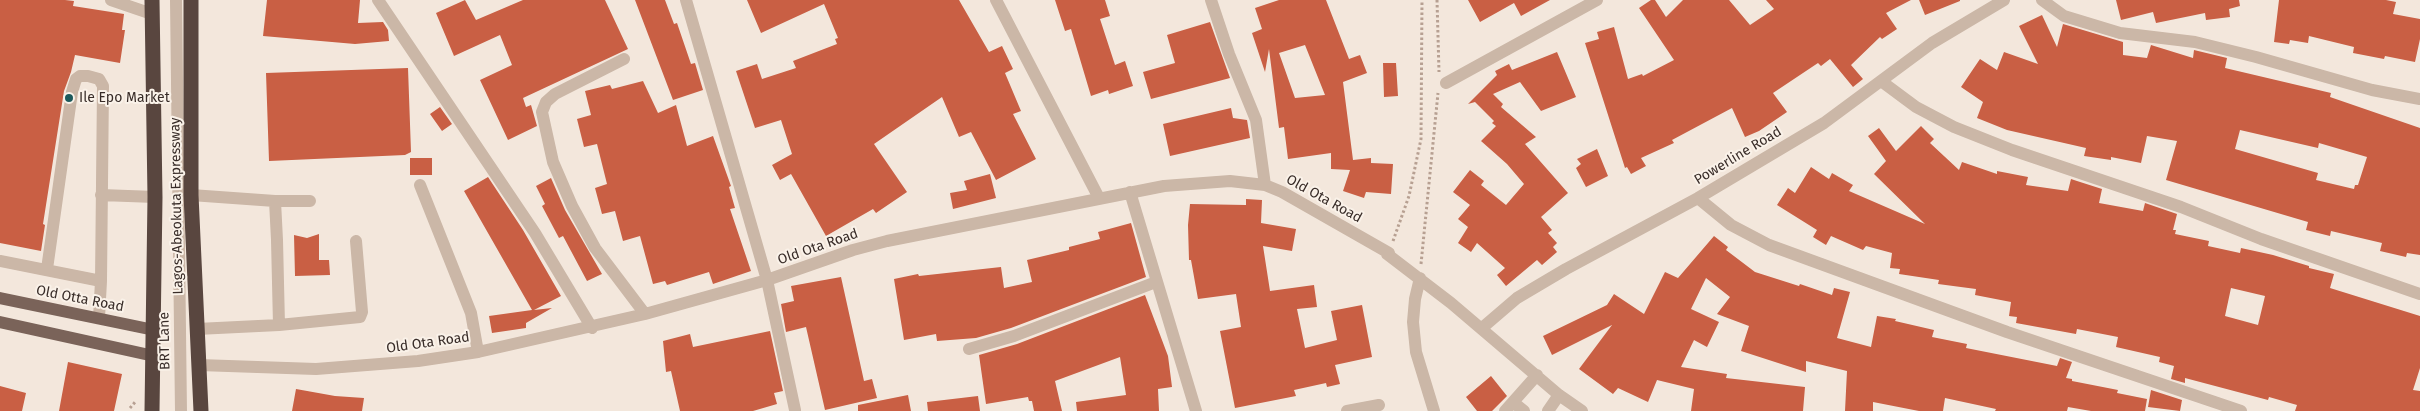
<!DOCTYPE html>
<style>
body{margin:0}
canvas{display:block;background:#f3e7dc}
</style>
<canvas width="2420" height="411"></canvas>
<script>
const g = document.querySelector('canvas').getContext('2d');
g.lineJoin = 'round';
function paint(path, color) {
  g.fillStyle = color;
  g.fill(path, 'evenodd');
}
function toPath(rows) {
  const path = new Path2D();
  for (const r of rows) {
    path.moveTo(r[0], r[1]);
    for (let i = 2; i < r.length; i += 2) path.lineTo(r[i], r[i + 1]);
  }
  return path;
}
function trace(path, color, width, dash) {
  g.strokeStyle = color;
  g.lineWidth = width;
  g.lineCap = dash ? 'butt' : 'round';
  g.setLineDash(dash || []);
  g.stroke(path);
}
function label(font, color, halo, rows, align = 'center') {
  g.font = font + ' "Fira Sans",sans-serif';
  g.lineWidth = 4;
  g.setLineDash([]);
  g.textBaseline = 'middle';
  g.strokeStyle = halo;
  g.fillStyle = color;
  for (const [text, x, y, turn = 0] of rows) {
    g.save();
    g.translate(x, y);
    g.rotate((+turn || 0) * Math.PI / 180);
    g.textAlign = isNaN(turn) ? turn : align;
    if (halo) g.strokeText(text, 0, 0);
    g.fillText(text, 0, 0);
    g.restore();
  }
}
const building = toPath([
 [0,0,65,0,74,1,73,6,124,14,122,30,125,30,120,63,75,55,71,72,64,91,43,224,45,225,41,251,0,243],
 [267,0,360,0,358,23,383,22,388,30,389,41,355,44,263,36],
 [465,0,476,20,523,0,605,0,628,49,523,98,526,107,531,105,537,126,508,140,480,80,512,65,500,35,454,56,436,13],
 [635,0,665,0,674,24,677,23,691,64,695,63,703,90,673,100],
 [747,0,959,0,989,52,1002,46,1013,69,1005,73,1021,111,1013,114,1036,159,996,180,971,132,959,137,942,97,874,144,907,192,876,213,873,209,826,236,791,174,780,180,772,165,792,154,781,120,755,128,736,71,757,64,762,79,796,68,793,61,837,44,835,39,838,38,824,4,761,33],
 [1055,0,1105,0,1110,16,1100,19,1115,65,1125,61,1133,86,1109,94,1108,90,1091,96,1071,29,1065,31],
 [1279,0,1326,0,1349,59,1360,55,1367,73,1343,82,1353,160,1371,158,1371,163,1393,164,1391,194,1366,192,1364,198,1343,191,1350,170,1331,169,1331,153,1288,159,1284,127,1279,128,1269,49,1265,72,1252,33,1262,29,1255,8],
 [1305,45,1325,95,1295,98,1279,53],
 [1468,0,1550,0,1521,16,1514,3,1480,22],
 [1651,0,1655,0,1666,17,1683,0,1729,0,1750,25,1774,9,1766,0,1911,0,1886,13,1897,29,1882,39,1880,37,1851,65,1863,79,1853,87,1830,59,1821,66,1818,63,1773,93,1787,112,1759,131,1745,137,1732,108,1672,140,1674,143,1641,158,1646,166,1631,174,1627,167,1625,168,1585,43,1599,39,1597,32,1614,27,1628,79,1642,74,1643,76,1674,60,1639,8],
 [1919,0,1960,0,1960,1,1925,15],
 [2116,0,2239,0,2240,6,2229,9,2230,17,2206,20,2205,13,2156,23,2153,12,2121,20],
 [2279,0,2386,0,2396,2,2393,14,2420,19,2420,39,2415,62,2385,56,2384,59,2353,53,2354,47,2309,36,2308,43,2290,40,2289,44,2274,42],
 [2042,15,2057,47,2063,24,2123,42,2123,55,2147,58,2151,45,2193,58,2194,50,2227,58,2225,68,2331,93,2330,97,2420,128,2420,255,2407,253,2406,257,2380,251,2382,243,2331,231,2330,236,2306,230,2308,222,2166,180,2177,141,2147,136,2141,163,2111,157,2111,160,2084,156,2086,148,2007,130,1977,118,1983,102,1961,87,1980,59,1997,70,2004,52,2038,64,2019,26],
 [2240,130,2318,148,2319,143,2367,157,2358,185,2355,185,2354,189,2316,180,2318,173,2235,149],
 [1210,22,1230,78,1151,99,1143,72,1175,63,1167,35],
 [1557,52,1576,97,1541,111,1520,82,1493,94,1503,104,1501,107,1536,137,1525,144,1568,193,1541,217,1552,230,1548,233,1557,243,1553,247,1557,252,1542,265,1537,260,1506,286,1497,275,1505,268,1477,243,1471,252,1458,243,1468,227,1458,219,1470,205,1453,192,1470,170,1484,181,1481,185,1506,205,1524,184,1507,164,1481,141,1496,126,1492,123,1494,121,1475,102,1468,104,1497,75,1495,71,1509,64,1512,70],
 [1383,63,1396,63,1398,96,1384,97],
 [408,68,411,152,405,155,269,161,266,73],
 [643,81,658,113,676,105,687,146,713,136,731,186,729,187,735,208,730,209,751,271,713,284,709,272,667,285,665,281,653,284,640,236,623,241,615,211,602,214,595,188,607,184,597,144,584,147,577,119,591,115,585,91,610,85,612,89],
 [440,107,452,124,442,131,430,114],
 [1231,108,1233,118,1247,120,1250,138,1170,156,1163,124],
 [1921,126,1934,139,1930,143,1959,170,1962,162,1997,174,1997,171,2028,177,2026,185,2068,191,2071,179,2077,181,2102,189,2099,203,2143,211,2145,203,2177,214,2173,230,2176,230,2175,234,2209,241,2208,246,2240,253,2241,248,2273,255,2309,266,2309,268,2334,274,2330,288,2420,316,2420,368,2413,390,2420,391,2420,411,2295,411,2297,405,2269,397,2268,400,2185,378,2185,383,2171,379,2174,366,2159,362,2160,357,2116,347,2118,337,2077,329,2076,334,2016,323,2017,317,2009,316,2011,302,1975,295,1976,289,1938,284,1939,280,1899,274,1900,269,1890,268,1892,253,1866,246,1863,250,1831,236,1826,245,1813,237,1817,230,1777,205,1788,188,1795,193,1811,167,1829,179,1832,173,1853,185,1849,191,1925,224,1874,174,1886,161,1868,136,1879,128,1896,151],
 [2231,288,2265,296,2258,325,2225,316],
 [1597,149,1608,176,1586,187,1576,168,1581,164,1577,159],
 [410,158,432,158,432,175,410,175],
 [990,174,996,198,953,209,950,193,967,190,964,181],
 [488,177,523,230,561,296,534,310,552,308,526,323,526,328,492,333,489,316,532,310,464,191],
 [551,178,565,210,602,274,587,281,563,236,559,238,542,206,545,204,536,186],
 [1246,199,1262,200,1261,223,1296,229,1292,251,1263,246,1270,291,1314,285,1317,307,1297,309,1305,348,1337,340,1331,311,1362,305,1372,357,1335,365,1340,384,1327,387,1326,383,1294,390,1296,396,1235,408,1220,331,1241,327,1236,294,1198,299,1191,260,1189,260,1188,225,1190,204,1246,205],
 [1131,223,1146,277,1011,328,976,338,937,341,936,334,904,340,894,279,918,274,919,276,1001,267,1004,288,1032,282,1027,260,1069,250,1069,247,1100,239,1098,232],
 [319,234,319,260,329,260,330,275,295,276,294,235,307,238],
 [1714,236,1728,247,1726,250,1755,272,1799,286,1800,284,1832,295,1834,288,1850,292,1837,338,1871,347,1877,316,1896,319,1895,321,1934,330,1932,337,1967,344,1966,348,2057,366,2060,358,2072,362,2066,378,2072,379,2072,381,2118,390,2117,393,2147,399,2145,411,2091,411,2068,407,2067,411,1995,411,1996,409,1945,398,1943,411,1919,411,1873,402,1873,411,1845,411,1847,371,1806,361,1806,372,1741,351,1749,326,1717,314,1730,297,1706,278,1691,309,1719,322,1707,347,1694,340,1681,367,1727,374,1726,378,1805,387,1803,411,1691,411,1694,389,1657,380,1648,402,1618,388,1613,394,1579,369,1612,325,1552,355,1543,336,1607,305,1614,294,1644,314,1665,272,1678,278],
 [841,277,864,381,872,379,877,398,825,410,806,327,786,332,781,304,794,301,791,286],
 [1145,295,1168,356,1172,387,1158,389,1159,411,1077,411,1076,402,1126,395,1120,357,1055,381,1062,411,1034,411,1032,401,1029,401,1028,397,986,404,979,355,1017,344],
 [770,331,783,391,774,393,777,404,753,411,680,411,671,371,666,372,663,341,690,334,693,347],
 [68,362,122,374,114,411,59,411],
 [1491,376,1507,396,1492,411,1477,411,1466,397],
 [0,386,26,393,22,411,0,411],
 [296,389,335,396,364,398,362,411,292,411],
 [2151,390,2182,400,2180,411,2148,407],
 [908,395,911,411,858,411,858,405],
 [978,396,980,411,928,411,927,402]
]);
const path = toPath([
 [1437,0,1439,72],
 [1393,241,1409,196,1421,139,1422,0],
 [1421,264,1438,93],
 [130,408,136,401]
]);
const minor = toPath([
 [111,0,152,14],
 [176,0,181,411],
 [378,0,535,233,592,328],
 [686,0,767,280,795,410],
 [996,0,1099,198],
 [1211,0,1229,54,1256,120,1265,185],
 [2042,0,2064,16,2120,33,2195,42,2256,57,2372,90,2420,99],
 [624,59,555,94,546,102,542,112,553,162,572,206,595,248,645,314],
 [1881,81,1916,107,1954,127,2012,150,2181,207,2261,239,2420,294],
 [1446,83,1597,0],
 [420,185,471,313,478,352],
 [1130,192,1196,411],
 [101,195,155,197],
 [191,195,275,201,277,240,279,325,197,329],
 [1698,198,1731,225,1769,245,2007,332,2241,411],
 [275,201,310,201],
 [0,261,101,281,99,318],
 [47,269,72,92,76,79,80,76,88,76,99,79,103,86,101,281],
 [1420,278,1415,299,1413,322,1416,352,1434,411],
 [279,325,360,317,362,312,356,241],
 [1482,328,1517,298,1566,269,1698,198,1824,123,1932,43,2004,0],
 [969,349,1014,336,1156,282],
 [199,365,316,369,418,361,478,352,645,314,767,280,853,250,887,241,1164,186,1230,181,1265,185,1282,192,1389,253,1387,254,1451,303,1559,395,1582,411],
 [1514,403,1524,411],
 [1347,411,1379,405],
 [1505,411,1537,375],
 [1548,411,1559,395]
]);
const major = toPath([
 [0,298,154,330],
 [0,322,154,356]
]);
const highway = toPath([
 [152,0,155,197,152,411],
 [191,0,191,195,201,411]
]);
const markers = [
 [69,98,5,"#1c595b"]
];
const poiNames = [
 ["Ile Epo Market",79,98]
];
const streetNames = [
 ["Powerline Road",1738,156,-31],
 ["Old Ota Road",1324,199,29],
 ["Lagos-Abeokuta Expressway",177,206,-91],
 ["Old Ota Road",818,247,-19],
 ["Old Otta Road",80,299,11],
 ["BRT Lane",165,341,-91],
 ["Old Ota Road",428,343,-8]
];
paint(building, '#c95f44');
trace(path, '#b7a092', 3, [2.5, 2.5]);
trace(minor, '#cbb7a7', 12);
trace(major, '#7a6359', 12);
trace(highway, '#59463f', 15);
for (const [x, y, r, color] of markers) {
  const dot = new Path2D();
  dot.arc(x, y, r, 0, 2 * Math.PI);
  g.fillStyle = color;
  g.fill(dot);
  trace(dot, '#faf2e9', 2);
}
label('14px', '#382c28', '#faf2e9', poiNames, 'left');
label('14px', '#382c28', '#faf2e9', streetNames);
</script>
